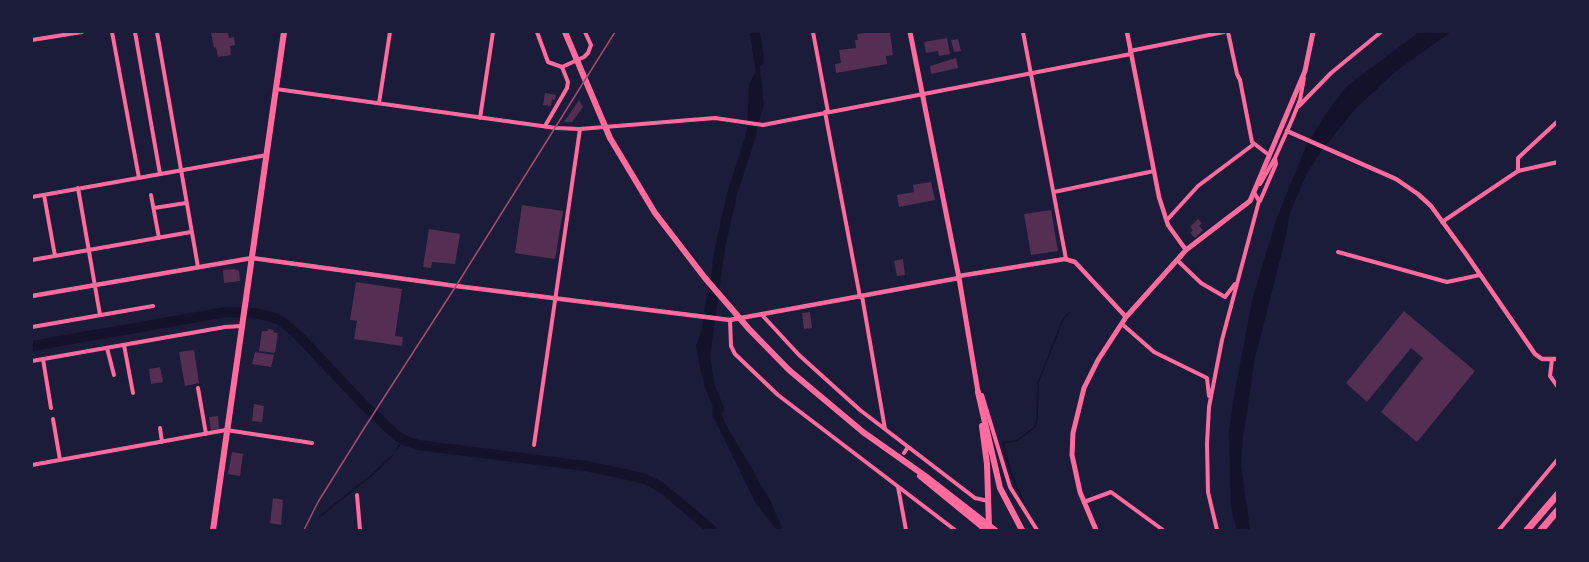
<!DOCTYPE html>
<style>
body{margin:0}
#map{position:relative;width:1589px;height:562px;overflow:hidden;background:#1b1b3a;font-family:"Open Sans",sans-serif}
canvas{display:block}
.frame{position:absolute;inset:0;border:33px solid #1b1b3a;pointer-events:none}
</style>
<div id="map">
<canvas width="1589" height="562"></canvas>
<div class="frame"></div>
</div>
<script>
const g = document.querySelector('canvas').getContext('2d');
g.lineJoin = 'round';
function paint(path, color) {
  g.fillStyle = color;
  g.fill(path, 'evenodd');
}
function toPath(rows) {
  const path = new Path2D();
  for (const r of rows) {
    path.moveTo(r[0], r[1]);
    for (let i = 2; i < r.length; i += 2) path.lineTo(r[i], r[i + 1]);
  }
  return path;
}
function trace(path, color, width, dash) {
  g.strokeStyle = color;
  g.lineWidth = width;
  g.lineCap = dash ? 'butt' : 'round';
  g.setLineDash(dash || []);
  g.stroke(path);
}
const water = toPath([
 [750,32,755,32,758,48,764,105,755,134,746,150,749,85,756,71],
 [1419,32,1451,32,1396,71,1355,109,1322,150,1306,175,1290,213,1286,236,1255,358,1243,437,1241,466,1250,530,1237,530,1231,508,1229,432,1235,391,1253,297,1276,220,1307,144,1327,112,1347,86],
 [714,275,704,352,702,379,696,346,702,329,707,293],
 [714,396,725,423,771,502,783,530,777,530,755,502,712,414]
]);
const stream = toPath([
 [396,450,403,440],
 [1023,501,1011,473,1003,443,1018,440,1035,427,1037,421,1038,383,1063,319,1070,312],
 [319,517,373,474,393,455]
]);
const river = toPath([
 [755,32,759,61],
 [32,346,226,312,254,313,268,316,280,320,298,335,365,406,397,436,406,441,418,445,586,466,629,475,645,479,661,487,712,530],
 [719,409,709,384,705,355,720,248,732,194,752,132]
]);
const building = toPath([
 [217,32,228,32,229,38,234,37,235,45,230,46,231,55,218,57,216,47,214,48,211,33],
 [874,32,890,32,893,55,886,56,887,64,836,73,835,64,841,63,839,50,856,48,855,40,858,40,857,34],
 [947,38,950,54,939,56,938,51,926,53,924,42],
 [958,39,961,51,954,52,951,40],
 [956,58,958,68,931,74,930,66],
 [545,93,556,95,555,100,552,99,551,106,543,105],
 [579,100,583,107,572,122,564,122],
 [931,182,935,200,899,207,897,195,914,192,913,185],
 [522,205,563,211,555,259,515,253],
 [1051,210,1058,251,1031,255,1024,214],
 [1198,219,1202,223,1199,226,1203,230,1195,238,1190,233,1193,230,1190,227],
 [429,229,460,234,455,264,432,262,431,268,423,267],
 [903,259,905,275,897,276,894,261],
 [235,269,239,271,240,281,224,283,223,270],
 [356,282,402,289,395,336,403,337,402,346,354,339,357,321,350,320],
 [1404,311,1475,371,1417,442,1381,412,1423,358,1411,348,1367,402,1346,383],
 [810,312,812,328,804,329,802,313],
 [268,329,274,330,273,332,278,333,275,353,259,351,262,331,268,331],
 [194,350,199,383,185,386,179,352],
 [255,352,274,355,271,367,252,364],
 [160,367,163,382,151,384,149,369],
 [254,404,264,406,262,422,252,421],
 [218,416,219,429,211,430,209,417],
 [232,452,243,454,240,476,228,474],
 [273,498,283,500,281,525,270,523]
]);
const minor = toPath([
 [112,32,139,178],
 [135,32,160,174],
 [157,32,198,267],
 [537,32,548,62,562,67,584,57,588,53,591,45,585,32],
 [813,32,828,112],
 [1023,32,1066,259],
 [1228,32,1237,74,1240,80,1252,142,1269,155],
 [32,40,82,32],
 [1130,51,1224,32],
 [276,89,556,128,580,129,715,118,763,125,1131,54],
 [379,103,390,32],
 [1299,106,1331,73,1381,32],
 [825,112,860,297],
 [480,118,493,32],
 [545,126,567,88,568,82,562,67],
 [1518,171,1518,158,1558,121],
 [1260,184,1275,158,1292,120,1300,100,1304,78],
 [78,188,100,315],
 [1054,192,1154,171],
 [44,195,55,256],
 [151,195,159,238],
 [32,197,267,155],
 [1260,201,1276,164,1275,158],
 [154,208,186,203],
 [1167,220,1198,186,1254,144],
 [1442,222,1518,171,1558,162],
 [1338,252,1447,282,1480,275],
 [32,260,191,232],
 [1177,260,1201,283,1225,297,1235,284],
 [862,296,885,429],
 [762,315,799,355,860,410,975,498,988,501],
 [730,320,731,346,735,354,778,395,955,530],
 [1122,324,1154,352,1207,378,1209,396],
 [32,327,153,306],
 [124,345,133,393],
 [107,348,114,375],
 [43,359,51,408],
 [1552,359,1550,376,1558,387],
 [32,361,225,327,242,326],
 [198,388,206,434],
 [982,395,1010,487,1037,530],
 [53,419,60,460],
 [160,428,162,442],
 [534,445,580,129],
 [904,453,908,447],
 [32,465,226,430,312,443],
 [898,487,906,530],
 [357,495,360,530],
 [1084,502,1111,492,1163,530],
 [1217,530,1208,492,1207,444,1209,407,1222,340,1259,201,1255,194],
 [1499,530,1558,459]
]);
const tertiary = toPath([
 [1127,32,1159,197,1168,225,1186,250],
 [1287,131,1396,179,1418,194,1431,206,1466,254,1535,354,1542,359,1558,359],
 [959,276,1065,259,1075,262,1126,317],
 [32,296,252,258,456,286,730,320,959,278]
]);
const secondary = toPath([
 [910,32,959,278,978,392],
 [1096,530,1080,492,1072,455,1073,433,1084,388,1098,360,1126,317,1186,250,1250,201,1305,71,1313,32]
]);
const primary = toPath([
 [213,530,284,32]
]);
const trunk = toPath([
 [565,32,610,138,655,213,705,278,749,329,789,370,863,432,928,478,995,530],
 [978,392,1000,488,1022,530],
 [982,426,987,464,989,527],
 [920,476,986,530]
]);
const motorway = toPath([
 [1527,530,1558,494],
 [1541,530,1558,510]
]);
const rail = toPath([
 [304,530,318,502,363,430,456,286,615,32]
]);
paint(water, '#12122b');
trace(stream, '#12122b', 1.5);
trace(river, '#12122b', 10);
paint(building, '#542f53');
trace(minor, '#ff6b9d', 4);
trace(tertiary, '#ff6b9d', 4.5);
trace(secondary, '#ff6b9d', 5);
trace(primary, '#ff6b9d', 6);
trace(trunk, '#ff6b9d', 6);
trace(motorway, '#ff6b9d', 7);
trace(rail, '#a44b75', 1.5);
</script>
